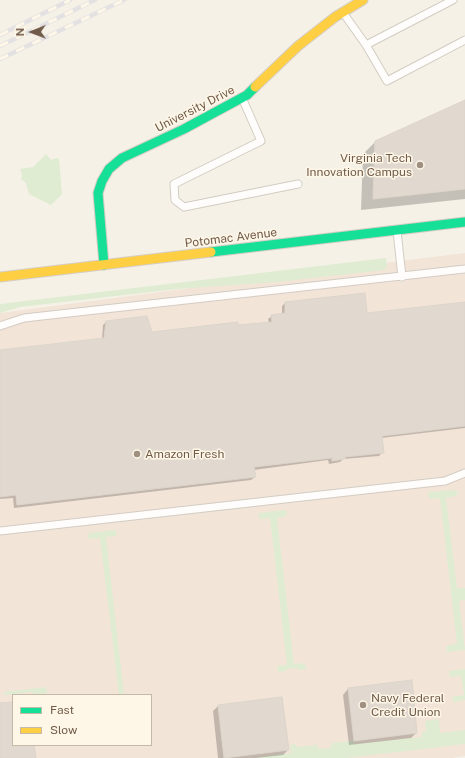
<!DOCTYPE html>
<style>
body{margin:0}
#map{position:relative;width:465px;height:758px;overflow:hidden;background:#f5f1e7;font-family:"Public Sans",sans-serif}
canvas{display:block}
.legend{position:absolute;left:12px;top:694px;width:140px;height:52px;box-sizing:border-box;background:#fef7e7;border:1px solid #c6b9a8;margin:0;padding:5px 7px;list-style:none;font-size:12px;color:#715b4a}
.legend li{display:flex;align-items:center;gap:8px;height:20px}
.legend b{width:20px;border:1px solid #c6b9a8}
.north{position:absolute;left:12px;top:12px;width:40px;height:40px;-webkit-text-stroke:3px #fef7e7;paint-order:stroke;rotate:269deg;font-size:11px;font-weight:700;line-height:16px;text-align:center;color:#715b4a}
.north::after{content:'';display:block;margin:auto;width:14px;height:18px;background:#715b4a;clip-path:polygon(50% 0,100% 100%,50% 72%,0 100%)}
</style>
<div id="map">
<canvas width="465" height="758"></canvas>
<ul class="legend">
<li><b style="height:5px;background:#16e098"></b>Fast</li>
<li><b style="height:5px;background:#ffcf43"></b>Slow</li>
</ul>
<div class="north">N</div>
</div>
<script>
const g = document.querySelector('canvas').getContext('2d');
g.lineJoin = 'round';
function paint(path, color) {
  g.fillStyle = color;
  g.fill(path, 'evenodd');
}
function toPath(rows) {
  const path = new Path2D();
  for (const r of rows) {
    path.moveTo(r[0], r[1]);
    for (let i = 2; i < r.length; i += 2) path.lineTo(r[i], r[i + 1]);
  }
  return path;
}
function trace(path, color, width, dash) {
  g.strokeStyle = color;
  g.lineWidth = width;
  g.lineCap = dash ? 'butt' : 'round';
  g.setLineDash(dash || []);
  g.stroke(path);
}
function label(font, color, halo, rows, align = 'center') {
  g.font = font + ' "Public Sans",sans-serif';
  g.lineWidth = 3;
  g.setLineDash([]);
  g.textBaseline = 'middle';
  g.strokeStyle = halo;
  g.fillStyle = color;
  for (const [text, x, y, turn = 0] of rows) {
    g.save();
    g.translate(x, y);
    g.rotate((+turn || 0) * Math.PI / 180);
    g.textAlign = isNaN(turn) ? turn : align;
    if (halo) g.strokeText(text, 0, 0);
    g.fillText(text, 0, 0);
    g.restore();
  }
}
const commercial = toPath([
 [465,253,465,756,452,758,0,758,0,313,160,292,285,275],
 [13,695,151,695,151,745,13,745]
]);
const green = toPath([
 [46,154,51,160,57,158,59,159,62,194,51,205,29,194,26,183,21,179,22,175,20,169,33,167],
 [386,258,387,267,384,270,277,282,177,289,20,307,0,313,0,304],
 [455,490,458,492,456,496,446,498,457,588,465,588,465,600,459,601,465,650,447,652,446,646,457,644,440,498,430,499,428,496,429,492],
 [285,510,287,513,286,516,277,518,294,664,305,663,306,669,298,670,298,668,287,669,286,671,278,672,277,666,287,665,270,518,260,519,258,516,259,513],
 [115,530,117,533,116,536,106,537,124,695,119,695,100,538,90,539,88,537,89,533],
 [465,669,465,700,453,702,452,697,464,695,461,676,450,677,449,671],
 [46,687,47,693,36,695,33,695,32,692,5,695,4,692],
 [439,719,440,733,465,730,465,744,347,758,253,758,291,753,290,745,296,744,297,747,318,745,318,749,331,748,331,743,353,741,354,744,422,737,422,732,426,731,425,721]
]);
const shadow = toPath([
 [465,101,465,199,361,210,363,154,376,141],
 [285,303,366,314,465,303,465,428,381,438,383,452,379,456,343,459,340,462,329,464,328,460,254,470,255,477,251,480,14,508,13,498,0,499,0,351,102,339,103,325,106,322,152,334,269,323,268,319,272,316,282,314,282,306],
 [411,681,416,733,411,738,349,745,343,695,348,689],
 [281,698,288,750,283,755,256,758,218,758,213,711,218,706]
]);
const building = toPath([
 [465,100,465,189,373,199,375,141,465,100],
 [365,293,367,313,465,302,465,426,382,436,384,453,345,457,345,459,332,461,332,458,254,467,256,477,17,505,16,495,0,497,0,350,104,338,106,321,147,316,152,332,238,322,238,325,272,322,271,315,285,313,285,302,365,293],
 [412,680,417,733,354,741,348,688,412,680],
 [282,697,289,750,224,758,218,705,282,697],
 [13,702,13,745,34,745,36,758,0,758,0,703,13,702]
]);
const lane = toPath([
 [344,14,366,45,387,81,465,40],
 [366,45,453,0],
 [243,100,261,141,174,184,175,200,184,207,298,184],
 [397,231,402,277],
 [0,326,24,318,465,269],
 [0,531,445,481,465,473]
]);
const fast = toPath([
 [211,252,465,222],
 [104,265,98,193,102,181,109,169,122,158,184,129,247,95,255,87]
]);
const slow = toPath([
 [255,87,298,46,335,17,363,0],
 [0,277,211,252]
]);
const rail = toPath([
 [0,35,70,0],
 [0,46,95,0],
 [0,59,124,0]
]);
const markers = [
 [420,165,4,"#9f9081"],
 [137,454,4,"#9f9081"],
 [363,705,4,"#9f9081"]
];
const streetNames = [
 ["University Drive",195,109,-27],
 ["Potomac Avenue",231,238,-7]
];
const poiNames = [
 ["Virginia Tech",412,158,"right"],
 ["Innovation Campus",412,172,"right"],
 ["Amazon Fresh",145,454],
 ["Navy Federal",371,698],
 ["Credit Union",371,712]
];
paint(commercial, '#f3e4d8');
paint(green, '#dfecd2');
paint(shadow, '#0003');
paint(building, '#e1d9cf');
trace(building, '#ddd5ca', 1);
trace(lane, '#d3ccc3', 9);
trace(fast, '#d5cdc4', 11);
trace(slow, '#d5cdc4', 11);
trace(lane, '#fefdfb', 7);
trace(fast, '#16e098', 9);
trace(slow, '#ffcf43', 9);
trace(rail, '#e4e1e3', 4.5);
trace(rail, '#fef7e7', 3, [9]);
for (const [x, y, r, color] of markers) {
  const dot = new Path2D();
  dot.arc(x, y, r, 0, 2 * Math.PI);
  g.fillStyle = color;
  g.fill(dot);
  trace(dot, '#fef7e7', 1.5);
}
label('12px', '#715b4a', '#fef7e7', streetNames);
label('12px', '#715b4a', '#fef7e7', poiNames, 'left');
</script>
